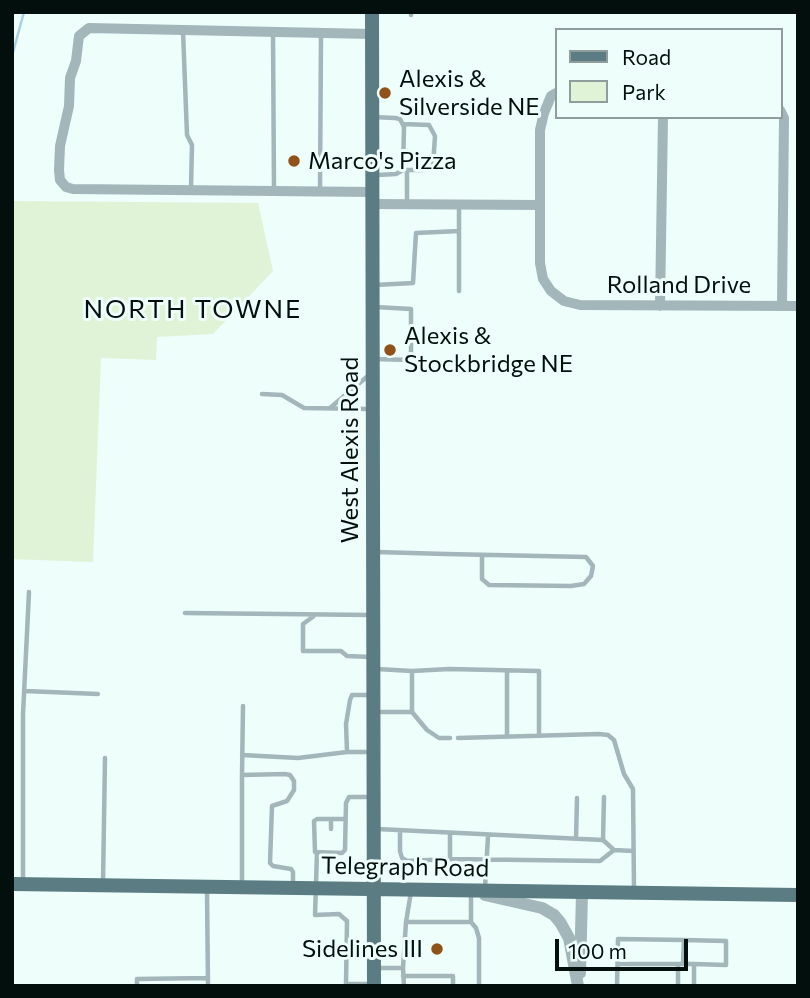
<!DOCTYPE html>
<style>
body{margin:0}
#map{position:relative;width:810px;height:998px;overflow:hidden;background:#edfefb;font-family:Commissioner,sans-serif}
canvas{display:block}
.frame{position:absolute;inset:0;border:14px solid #020f0d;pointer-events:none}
.legend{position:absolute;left:555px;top:28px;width:228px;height:91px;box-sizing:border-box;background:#edfefb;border:2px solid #8f9e9c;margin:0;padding:9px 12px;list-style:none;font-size:21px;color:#020f0d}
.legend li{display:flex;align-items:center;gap:14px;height:35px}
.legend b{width:35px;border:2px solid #8f9e9c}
.scale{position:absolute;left:555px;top:939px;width:133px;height:32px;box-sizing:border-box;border:4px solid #020f0d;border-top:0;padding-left:9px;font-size:21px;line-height:24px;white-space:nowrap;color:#020f0d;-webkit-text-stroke:5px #edfefb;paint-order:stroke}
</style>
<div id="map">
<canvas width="810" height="998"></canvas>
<div class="frame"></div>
<ul class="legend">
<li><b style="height:9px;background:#5a7c82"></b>Road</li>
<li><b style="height:19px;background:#e1f3d6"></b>Park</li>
</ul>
<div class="scale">100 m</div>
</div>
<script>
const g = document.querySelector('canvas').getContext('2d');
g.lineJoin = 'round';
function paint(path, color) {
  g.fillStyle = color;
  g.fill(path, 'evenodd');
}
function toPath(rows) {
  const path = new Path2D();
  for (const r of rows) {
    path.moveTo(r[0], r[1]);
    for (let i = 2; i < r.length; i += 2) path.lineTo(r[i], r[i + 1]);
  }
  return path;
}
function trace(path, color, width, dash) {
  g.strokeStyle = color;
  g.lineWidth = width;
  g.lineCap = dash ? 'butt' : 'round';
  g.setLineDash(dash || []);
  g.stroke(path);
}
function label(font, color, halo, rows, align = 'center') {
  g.font = font + ' Commissioner,sans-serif';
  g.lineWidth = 6;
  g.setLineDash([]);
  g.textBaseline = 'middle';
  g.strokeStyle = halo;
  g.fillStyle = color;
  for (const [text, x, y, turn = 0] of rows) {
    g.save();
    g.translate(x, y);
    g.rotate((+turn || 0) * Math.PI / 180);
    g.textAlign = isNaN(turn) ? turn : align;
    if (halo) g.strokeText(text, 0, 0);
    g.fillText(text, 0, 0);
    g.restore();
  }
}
const green = toPath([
 [12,201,258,203,273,271,213,334,157,337,156,360,101,358,93,562,12,559]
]);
const stream = toPath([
 [12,56,24,12]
]);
const service = toPath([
 [411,15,411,12],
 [183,31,187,135,192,145,191,188],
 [273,33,274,190],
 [373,117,395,118,400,119,404,127,403,170,396,174,377,175],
 [403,170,423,170,433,166,435,136,429,125,403,124],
 [320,190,321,34],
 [407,203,407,170],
 [375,285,413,283,416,233,459,231],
 [459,291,459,206],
 [374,359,411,360,411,309,375,307],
 [262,394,282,395,304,408,368,409],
 [330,408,369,375],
 [377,552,446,554,586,557,593,566,591,576,584,584,571,586,489,585,482,579,482,555],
 [185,613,371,615],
 [314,616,303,624,303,651,341,651,347,656,371,657],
 [412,671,449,669,539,671,539,736],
 [25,691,98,694],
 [377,712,412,712,412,671,377,669],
 [412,712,427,730,439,738,450,738],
 [507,737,507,671],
 [458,738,599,734,608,735,614,740,624,774,633,789,634,889],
 [347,752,346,724,350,700,352,695,372,695],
 [242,755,298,758,347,752,370,752],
 [242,775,243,706],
 [345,819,317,819,314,821,315,852,342,853,345,850,346,803,349,797,372,797],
 [331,829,331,819],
 [377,829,603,840,614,850,600,861,450,859,450,834],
 [400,830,400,851,402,858,407,861,450,859],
 [576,839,577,798],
 [603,840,604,797],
 [614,850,633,851],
 [317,852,315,915,339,914,347,921,346,984,370,984],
 [23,882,23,714,29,592],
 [103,883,105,758],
 [242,886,242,775,285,774,290,775,294,781,294,790,287,801,272,806,270,863,273,866,291,869,293,872,293,887],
 [485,888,488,836],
 [207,891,208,986],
 [471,894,471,922,476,928,479,938,479,986],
 [406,922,411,892],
 [684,940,726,941,726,965,694,964,694,986],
 [618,964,694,964],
 [376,968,403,968,404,986],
 [403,968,406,922,471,922],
 [403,976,453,976,453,986],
 [137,986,137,979,208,978],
 [617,986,618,939,684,940,683,964],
 [678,986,678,965]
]);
const minor = toPath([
 [372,34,89,28,79,36,76,61,70,78,69,106,60,146,59,170,60,180,66,187,73,189,373,192],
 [556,93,551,96,544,113,540,130,540,263,543,279,551,291,564,301,580,305,798,306],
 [780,110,784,118,782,306],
 [373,204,540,205],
 [660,306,663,117]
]);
const tertiary = toPath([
 [485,895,542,908,554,915,560,922,569,938,578,986],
 [580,973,582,893]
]);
const primary = toPath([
 [372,12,374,986],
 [12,884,798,895]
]);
const markers = [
 [385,93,7,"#905218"],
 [294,161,7,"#905218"],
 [390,350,7,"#905218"],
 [437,949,7,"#905218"]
];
const poiNames = [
 ["Alexis &",399,79],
 ["Silverside NE",399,107],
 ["Marco's Pizza",308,161],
 ["Alexis &",404,336],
 ["Stockbridge NE",404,364],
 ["Sidelines III",423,949,"right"]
];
const streetNames = [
 ["Rolland Drive",679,285],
 ["West Alexis Road",350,450,-90],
 ["Telegraph Road",405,867,1]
];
const neighbourhoodNames = [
 ["NORTH TOWNE",193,309]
];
paint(green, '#e1f3d6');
trace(stream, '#a9cfe5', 2.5);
trace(service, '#a3b6b9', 4.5);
trace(minor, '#a3b6b9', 10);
trace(tertiary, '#a3b6b9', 12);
trace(primary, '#5a7c82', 14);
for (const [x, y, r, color] of markers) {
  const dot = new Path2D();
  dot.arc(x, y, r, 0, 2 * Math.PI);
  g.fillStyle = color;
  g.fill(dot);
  trace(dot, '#edfefb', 2.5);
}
label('24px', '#020f0d', '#edfefb', poiNames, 'left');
label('24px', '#020f0d', '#edfefb', streetNames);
g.letterSpacing = '2px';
label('26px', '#020f0d', '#edfefb', neighbourhoodNames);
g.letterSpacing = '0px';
</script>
